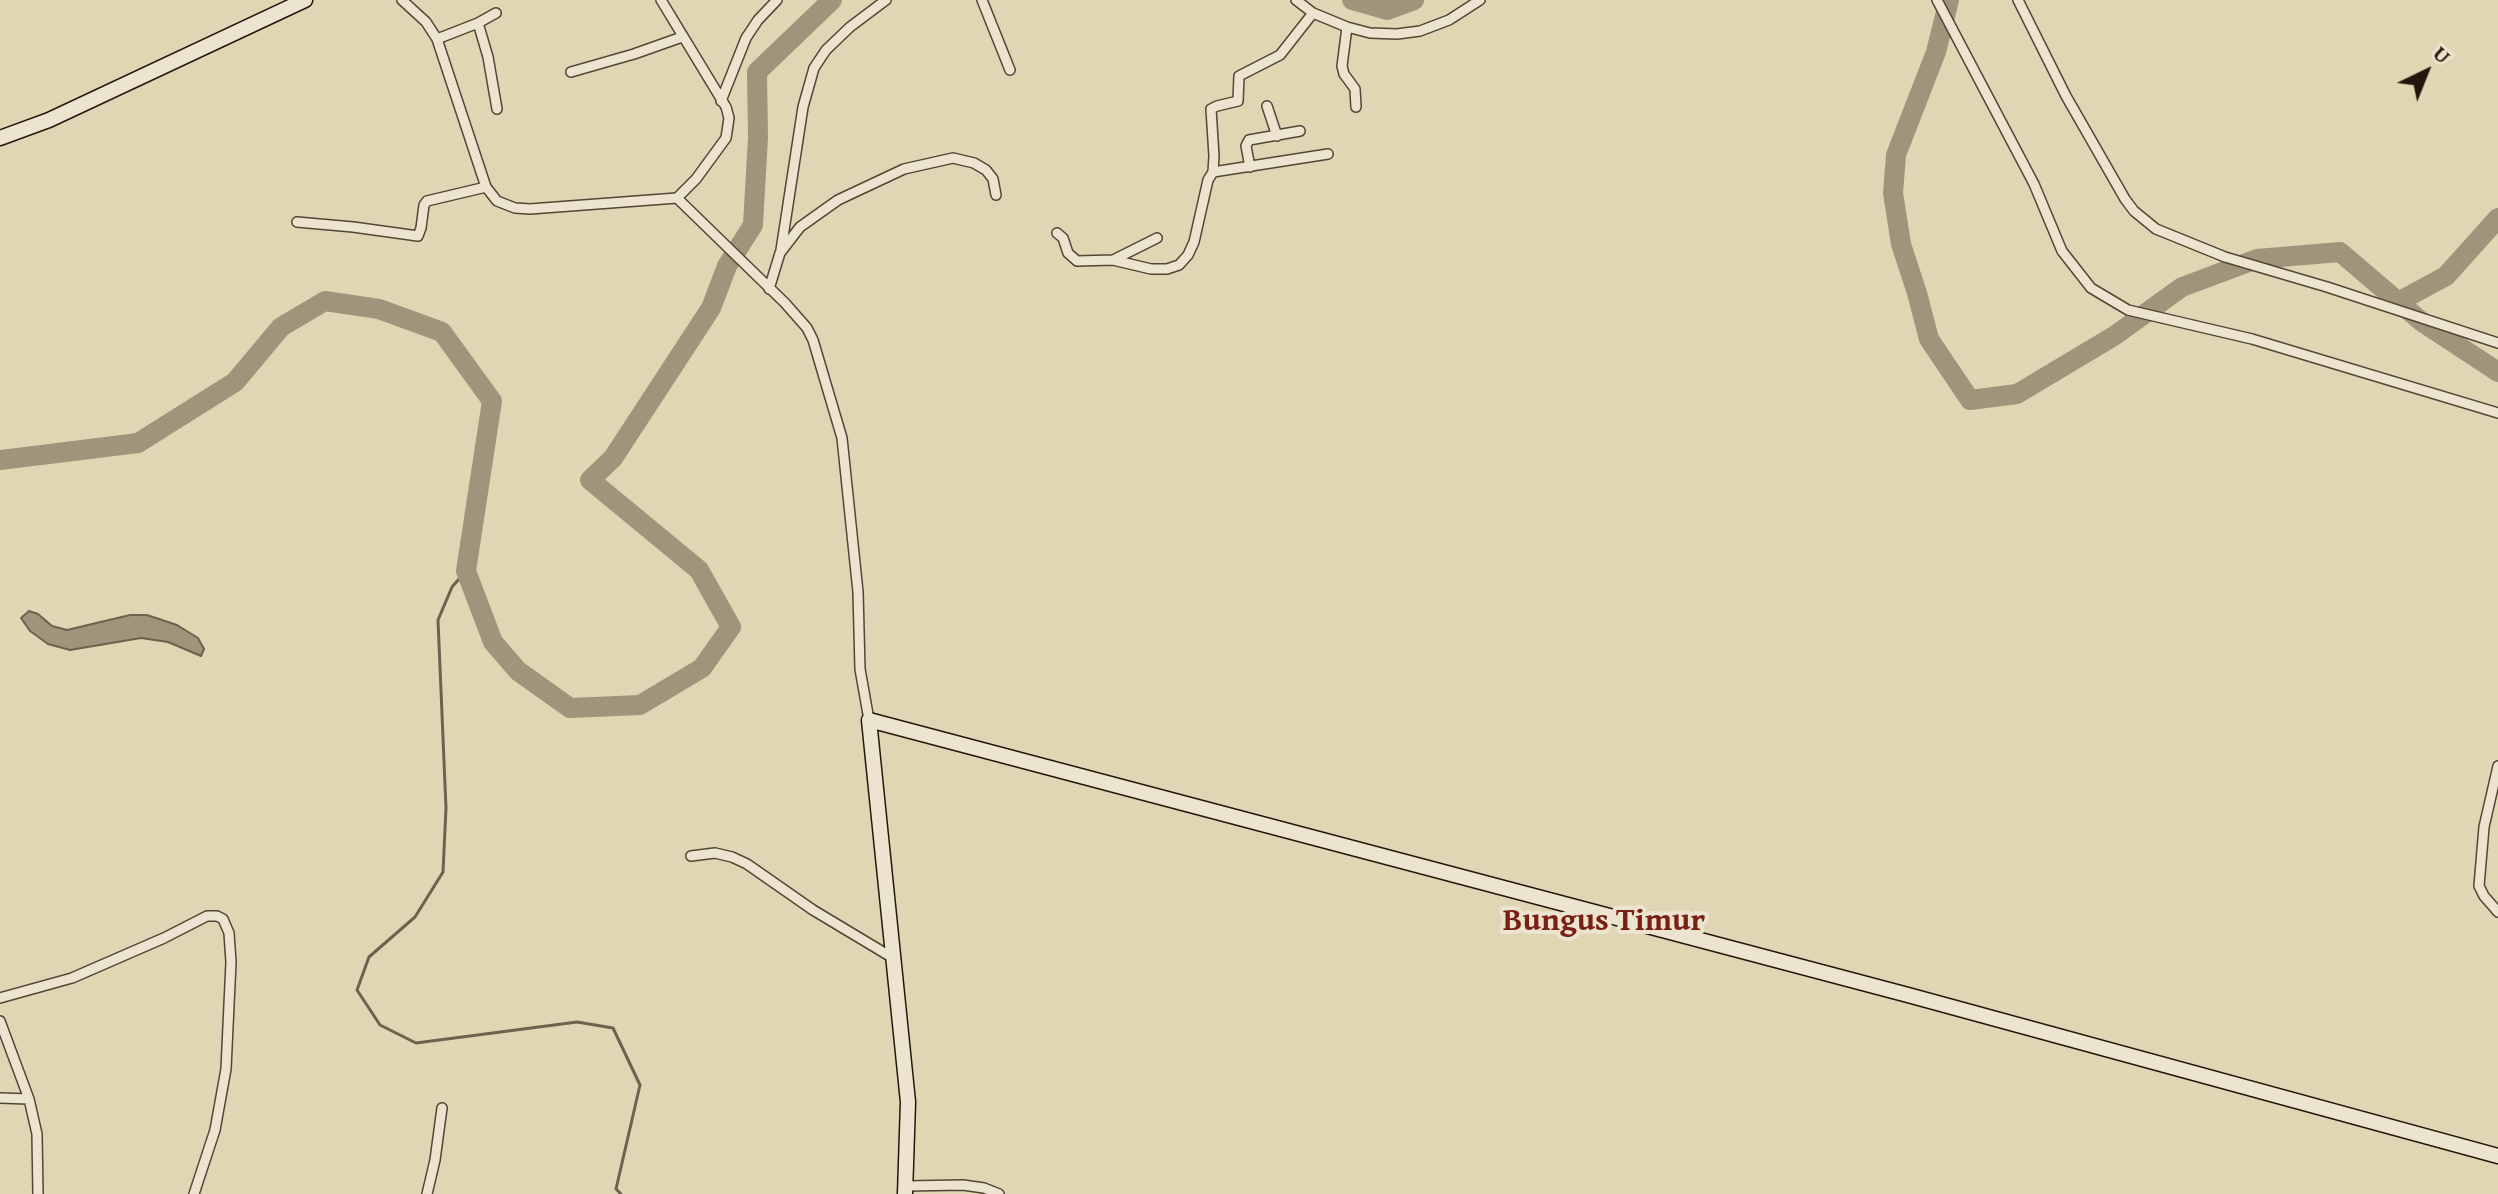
<!DOCTYPE html>
<style>
body{margin:0}
#map{position:relative;width:2498px;height:1194px;overflow:hidden;background:#e1d6b4;font-family:"Gentium Book Plus",serif}
canvas{display:block}
.north{position:absolute;left:2386px;top:32px;width:80px;height:80px;-webkit-text-stroke:6px #ece4ce;paint-order:stroke;rotate:43deg;font-size:22px;font-weight:700;line-height:32px;text-align:center;color:#23160b}
.north::after{content:'';display:block;margin:auto;width:28px;height:36px;background:#23160b;clip-path:polygon(50% 0,100% 100%,50% 72%,0 100%)}
</style>
<div id="map">
<canvas width="2498" height="1194"></canvas>
<div class="north">U</div>
</div>
<script>
const g = document.querySelector('canvas').getContext('2d');
g.lineJoin = 'round';
function paint(path, color) {
  g.fillStyle = color;
  g.fill(path, 'evenodd');
}
function toPath(rows) {
  const path = new Path2D();
  for (const r of rows) {
    path.moveTo(r[0], r[1]);
    for (let i = 2; i < r.length; i += 2) path.lineTo(r[i], r[i + 1]);
  }
  return path;
}
function trace(path, color, width, dash) {
  g.strokeStyle = color;
  g.lineWidth = width;
  g.lineCap = dash ? 'butt' : 'round';
  g.setLineDash(dash || []);
  g.stroke(path);
}
function label(font, color, halo, rows, align = 'center') {
  g.font = font + ' "Gentium Book Plus",serif';
  g.lineWidth = 8;
  g.setLineDash([]);
  g.textBaseline = 'middle';
  g.strokeStyle = halo;
  g.fillStyle = color;
  for (const [text, x, y, turn = 0] of rows) {
    g.save();
    g.translate(x, y);
    g.rotate((+turn || 0) * Math.PI / 180);
    g.textAlign = isNaN(turn) ? turn : align;
    if (halo) g.strokeText(text, 0, 0);
    g.fillText(text, 0, 0);
    g.restore();
  }
}
const water = toPath([
 [29,611,38,614,52,626,67,630,130,615,147,615,177,625,198,638,204,649,201,656,168,642,141,638,70,650,48,644,30,631,21,618,29,611]
]);
const stream = toPath([
 [466,571,452,587,438,620,446,808,443,872,415,917,369,957,357,990,380,1025,416,1043,577,1022,613,1028,640,1085,616,1189,621,1194]
]);
const river = toPath([
 [1352,0,1387,10,1414,0],
 [1949,0,1936,52,1896,155,1893,193,1901,244,1917,293,1929,339,1970,400,2017,394,2114,336,2182,287,2257,259,2340,252,2422,322,2498,372],
 [2398,302,2446,276,2498,218],
 [0,460,138,443,235,382,281,327,325,301,379,309,442,332,492,401,466,571,493,642,518,671,570,708,640,705,702,668,731,627,699,570,590,480,613,458,711,308,727,266,753,225,758,137,757,72,832,0]
]);
const street = toPath([
 [402,0,426,22,437,39,486,187,497,201,515,208,530,209,677,198,696,179,726,138,729,118,726,107,661,0],
 [982,0,1010,70],
 [1296,0,1313,13,1347,27,1370,33,1397,34,1420,31,1449,20,1480,0],
 [1937,0,2034,184,2062,251,2091,288,2128,310,2252,339,2498,413],
 [2018,0,2066,96,2125,199,2134,211,2156,229,2225,257,2327,287,2498,343],
 [478,23,496,13],
 [1347,27,1342,66,1344,74,1355,89,1356,107],
 [437,39,478,23,488,57,497,109],
 [571,72,634,54,682,37],
 [721,101,746,38,758,20,777,0],
 [1267,106,1277,136],
 [1250,167,1246,146,1249,140,1300,131],
 [1213,172,1214,156,1211,109,1217,106,1238,101,1239,76,1280,55,1313,13],
 [677,198,785,303,807,328,813,340,842,438,858,592,860,669,869,720],
 [297,222,353,227,418,236,421,228,424,205,427,201,486,187],
 [1057,233,1063,238,1068,253,1077,261,1113,260,1151,269,1167,269,1179,265,1188,255,1194,242,1208,180,1213,172,1328,154],
 [781,250,803,107,814,68,826,50,850,27,886,0],
 [1113,260,1157,238],
 [769,289,780,253,800,227,838,200,904,169,953,158,974,163,986,170,993,179,996,195],
 [2498,766,2484,827,2479,886,2484,896,2498,912],
 [691,856,715,853,732,857,747,864,813,910,893,958],
 [0,998,72,978,164,938,207,916,217,916,223,919,229,933,231,962,226,1069,215,1130,194,1194],
 [0,1021,29,1099,37,1134,38,1194],
 [0,1098,29,1099],
 [906,1186,963,1185,984,1188,999,1194],
 [427,1194,435,1160,442,1108]
]);
const secondary = toPath([
 [0,138,49,120,305,0],
 [905,1194,908,1102,869,720,1908,995,2498,1156]
]);
const quarterNames = [
 ["Bungus Timur",1604,922]
];
paint(water, '#a0957b');
trace(water, '#6e624e', 2);
trace(stream, '#6e624e', 3);
trace(river, '#a0957b', 20);
trace(street, '#524635', 12);
trace(secondary, '#23160b', 17);
trace(street, '#ece4ce', 9);
trace(secondary, '#ece4ce', 14);
label('bold 32px', '#7a1f14', '#ece4ce', quarterNames);
</script>
